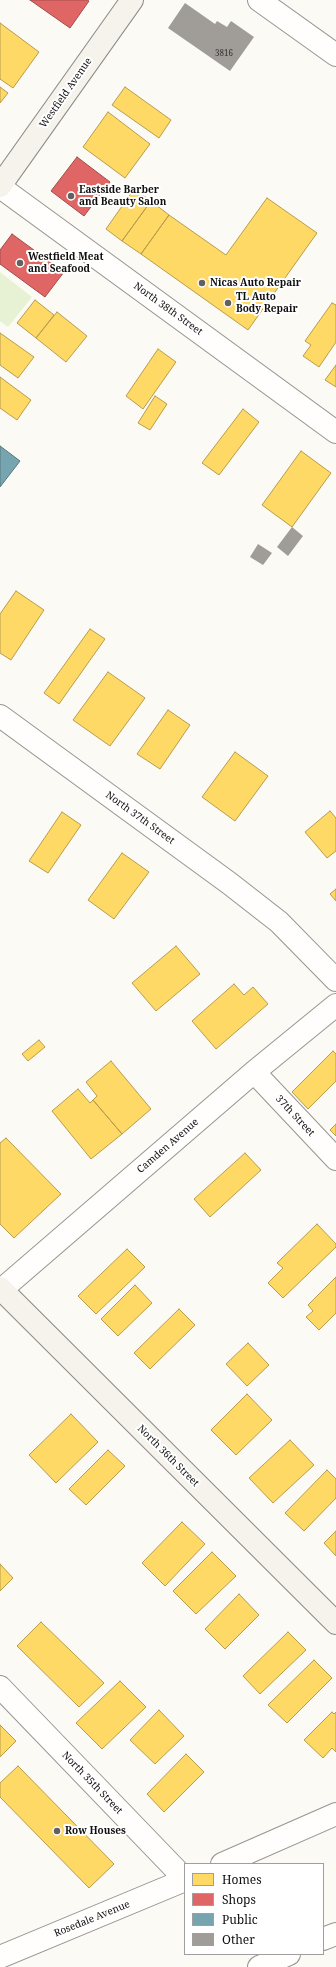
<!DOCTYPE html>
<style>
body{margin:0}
#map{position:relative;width:336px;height:1967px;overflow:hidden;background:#fcfaf4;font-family:"Noto Serif",serif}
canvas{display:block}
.legend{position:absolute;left:184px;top:1863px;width:140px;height:92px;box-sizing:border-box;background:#fff;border:1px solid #9f9f9f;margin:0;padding:5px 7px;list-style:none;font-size:12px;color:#0f0f0f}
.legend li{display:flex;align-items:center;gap:8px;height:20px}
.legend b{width:20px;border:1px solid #9f9f9f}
</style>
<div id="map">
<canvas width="336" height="1967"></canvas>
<ul class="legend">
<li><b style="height:11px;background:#ffd966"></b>Homes</li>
<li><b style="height:11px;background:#e06666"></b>Shops</li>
<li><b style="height:11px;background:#76a5af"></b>Public</li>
<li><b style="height:11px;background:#a09d99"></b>Other</li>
</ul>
</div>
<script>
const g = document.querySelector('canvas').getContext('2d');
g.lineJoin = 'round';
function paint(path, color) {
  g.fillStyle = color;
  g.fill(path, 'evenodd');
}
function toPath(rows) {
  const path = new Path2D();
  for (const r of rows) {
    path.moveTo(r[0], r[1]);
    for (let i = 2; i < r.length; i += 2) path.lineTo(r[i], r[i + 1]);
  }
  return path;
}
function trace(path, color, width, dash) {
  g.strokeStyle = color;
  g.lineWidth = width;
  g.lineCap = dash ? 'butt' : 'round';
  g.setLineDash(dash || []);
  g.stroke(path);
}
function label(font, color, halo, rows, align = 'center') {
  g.font = font + ' "Noto Serif",serif';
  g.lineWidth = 4;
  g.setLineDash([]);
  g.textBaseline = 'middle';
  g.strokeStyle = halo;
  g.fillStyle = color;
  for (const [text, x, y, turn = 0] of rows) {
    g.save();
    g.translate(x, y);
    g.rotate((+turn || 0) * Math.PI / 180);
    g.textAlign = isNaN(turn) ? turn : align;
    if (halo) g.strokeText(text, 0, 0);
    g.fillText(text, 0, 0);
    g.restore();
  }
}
const green = toPath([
 [0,272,32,297,8,327,0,321]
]);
const homes = toPath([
 [0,23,39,52,13,88,0,79,0,23],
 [0,87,8,93,0,103,0,87],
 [125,87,171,120,159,138,112,105,125,87],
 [108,112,150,144,125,178,83,147,108,112],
 [134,189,151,201,122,241,106,229,134,189],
 [267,198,317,233,248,330,141,254,169,215,226,255,267,198],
 [151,201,169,215,141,254,122,241,151,201],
 [35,300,54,315,36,338,17,323,35,300],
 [332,303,336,305,336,342,319,367,303,356,311,345,305,341,332,303],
 [57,312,87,336,66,362,36,338,57,312],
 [0,333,34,357,18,378,0,365,0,333],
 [158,349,176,362,143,409,126,396,158,349],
 [336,365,336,387,325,380,336,365],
 [0,377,31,400,17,420,0,408,0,377],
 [155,396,167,404,150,430,138,423,155,396],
 [243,409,259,422,219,475,202,463,243,409],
 [301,451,331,473,292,527,262,505,301,451],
 [16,591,44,610,11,660,0,653,0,614,16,591],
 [90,629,105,639,59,704,44,693,90,629],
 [108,672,145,698,110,746,73,720,108,672],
 [168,710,190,725,160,769,137,754,168,710],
 [235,752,268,776,235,821,202,797,235,752],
 [330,811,336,818,336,851,327,858,305,832,330,811],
 [62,812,81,825,48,873,29,861,62,812],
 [122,853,149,872,114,919,88,900,122,853],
 [336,889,336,901,330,894,336,889],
 [176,946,200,974,156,1011,132,983,176,946],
 [234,984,244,995,253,987,268,1004,216,1049,192,1021,234,984],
 [39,1040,45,1047,28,1061,22,1054,39,1040],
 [333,1051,336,1054,336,1081,308,1109,292,1092,333,1051],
 [111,1061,151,1109,122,1134,93,1100,97,1096,86,1082,111,1061],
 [78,1089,90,1103,93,1100,122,1134,91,1159,52,1111,78,1089],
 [336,1124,336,1136,330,1130,336,1124],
 [6,1138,61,1194,14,1238,0,1224,0,1143,6,1138],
 [245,1153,261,1170,210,1217,194,1199,245,1153],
 [317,1224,336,1244,336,1247,283,1298,268,1283,283,1268,277,1263,317,1224],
 [127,1249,145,1267,96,1314,78,1296,127,1249],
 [336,1277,336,1313,319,1330,306,1317,313,1311,308,1305,336,1277],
 [135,1285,152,1303,118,1336,101,1319,135,1285],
 [179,1309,195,1325,150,1369,134,1353,179,1309],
 [248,1343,269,1365,247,1386,226,1364,248,1343],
 [247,1394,272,1420,236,1455,211,1430,247,1394],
 [71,1414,98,1442,56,1483,29,1455,71,1414],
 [290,1440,314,1465,273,1503,249,1478,290,1440],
 [108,1450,125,1466,86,1505,69,1489,108,1450],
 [327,1470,336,1479,336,1498,304,1531,285,1513,327,1470],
 [182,1522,205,1544,165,1586,142,1563,182,1522],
 [336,1531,336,1556,324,1543,336,1531],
 [212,1552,236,1576,196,1614,173,1591,212,1552],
 [0,1564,13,1578,0,1591,0,1564],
 [239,1594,259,1615,225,1649,205,1629,239,1594],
 [41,1622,104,1683,79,1707,17,1646,41,1622],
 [288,1632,306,1650,260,1694,243,1676,288,1632],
 [314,1660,332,1678,287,1723,268,1705,314,1660],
 [120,1681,146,1707,102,1749,76,1723,120,1681],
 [159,1710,184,1736,155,1764,130,1740,159,1710],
 [332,1712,334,1714,336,1712,336,1752,332,1748,323,1758,304,1740,332,1712],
 [0,1725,16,1741,0,1757,0,1725],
 [186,1754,204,1772,164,1812,147,1794,186,1754],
 [18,1766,114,1864,89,1888,0,1797,0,1783,18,1766]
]);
const shops = toPath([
 [30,0,87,0,89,1,70,28,30,0],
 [77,157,110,182,84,216,51,191,77,157],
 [12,234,64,272,45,297,0,264,0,250,12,234]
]);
const public = toPath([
 [0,446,20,461,0,487,0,446]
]);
const building = toPath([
 [185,3,215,24,217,21,227,27,231,21,254,37,230,71,168,28],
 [292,527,303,536,288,556,277,547],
 [258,544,272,553,263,565,250,557]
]);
const street = toPath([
 [259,0,336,55],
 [0,187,336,432],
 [0,716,229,883,279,922,336,980],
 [254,1072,336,1159],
 [0,1291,254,1072,336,1005],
 [0,1687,185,1879],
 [222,1864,336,1814],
 [323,1939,336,1934],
 [0,1957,185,1880],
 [259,1967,289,1954]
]);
const secondary = toPath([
 [0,186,132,0],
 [0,1288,336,1623]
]);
const markers = [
 [71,196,4,"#62615f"],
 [20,263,4,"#62615f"],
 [202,283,4,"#62615f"],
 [228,303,4,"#62615f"],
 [57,1831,4,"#62615f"]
];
const numberNames = [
 ["3816",224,54]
];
const streetNames = [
 ["Westfield Avenue",66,93,-55],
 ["North 38th Street",168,309,36],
 ["North 37th Street",140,818,36],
 ["37th Street",295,1116,47],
 ["Camden Avenue",168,1146,-41],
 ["North 36th Street",168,1456,45],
 ["North 35th Street",92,1783,46],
 ["Rosedale Avenue",92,1919,-22]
];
const poiNames = [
 ["Eastside Barber",79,190],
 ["and Beauty Salon",79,202],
 ["Westfield Meat",28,257],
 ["and Seafood",28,269],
 ["Nicas Auto Repair",210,283],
 ["TL Auto",236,297],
 ["Body Repair",236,309],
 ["Row Houses",65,1831]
];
paint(green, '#e7f2d4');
paint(homes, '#ffd966');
trace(homes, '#b79c4c', 1);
paint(shops, '#e06666');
trace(shops, '#a14c4c', 1);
paint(public, '#76a5af');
trace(public, '#57787f', 1);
paint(building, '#a09d99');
trace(street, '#969592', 24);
trace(secondary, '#8c8b89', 24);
trace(street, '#fffefd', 22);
trace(secondary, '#f5f3eb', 22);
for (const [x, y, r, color] of markers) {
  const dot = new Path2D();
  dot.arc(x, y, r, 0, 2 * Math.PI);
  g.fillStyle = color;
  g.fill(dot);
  trace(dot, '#fff', 1.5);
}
label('8px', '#333232', null, numberNames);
label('10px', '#0f0f0f', '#fff', streetNames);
label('bold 10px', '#0f0f0f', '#fff', poiNames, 'left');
</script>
